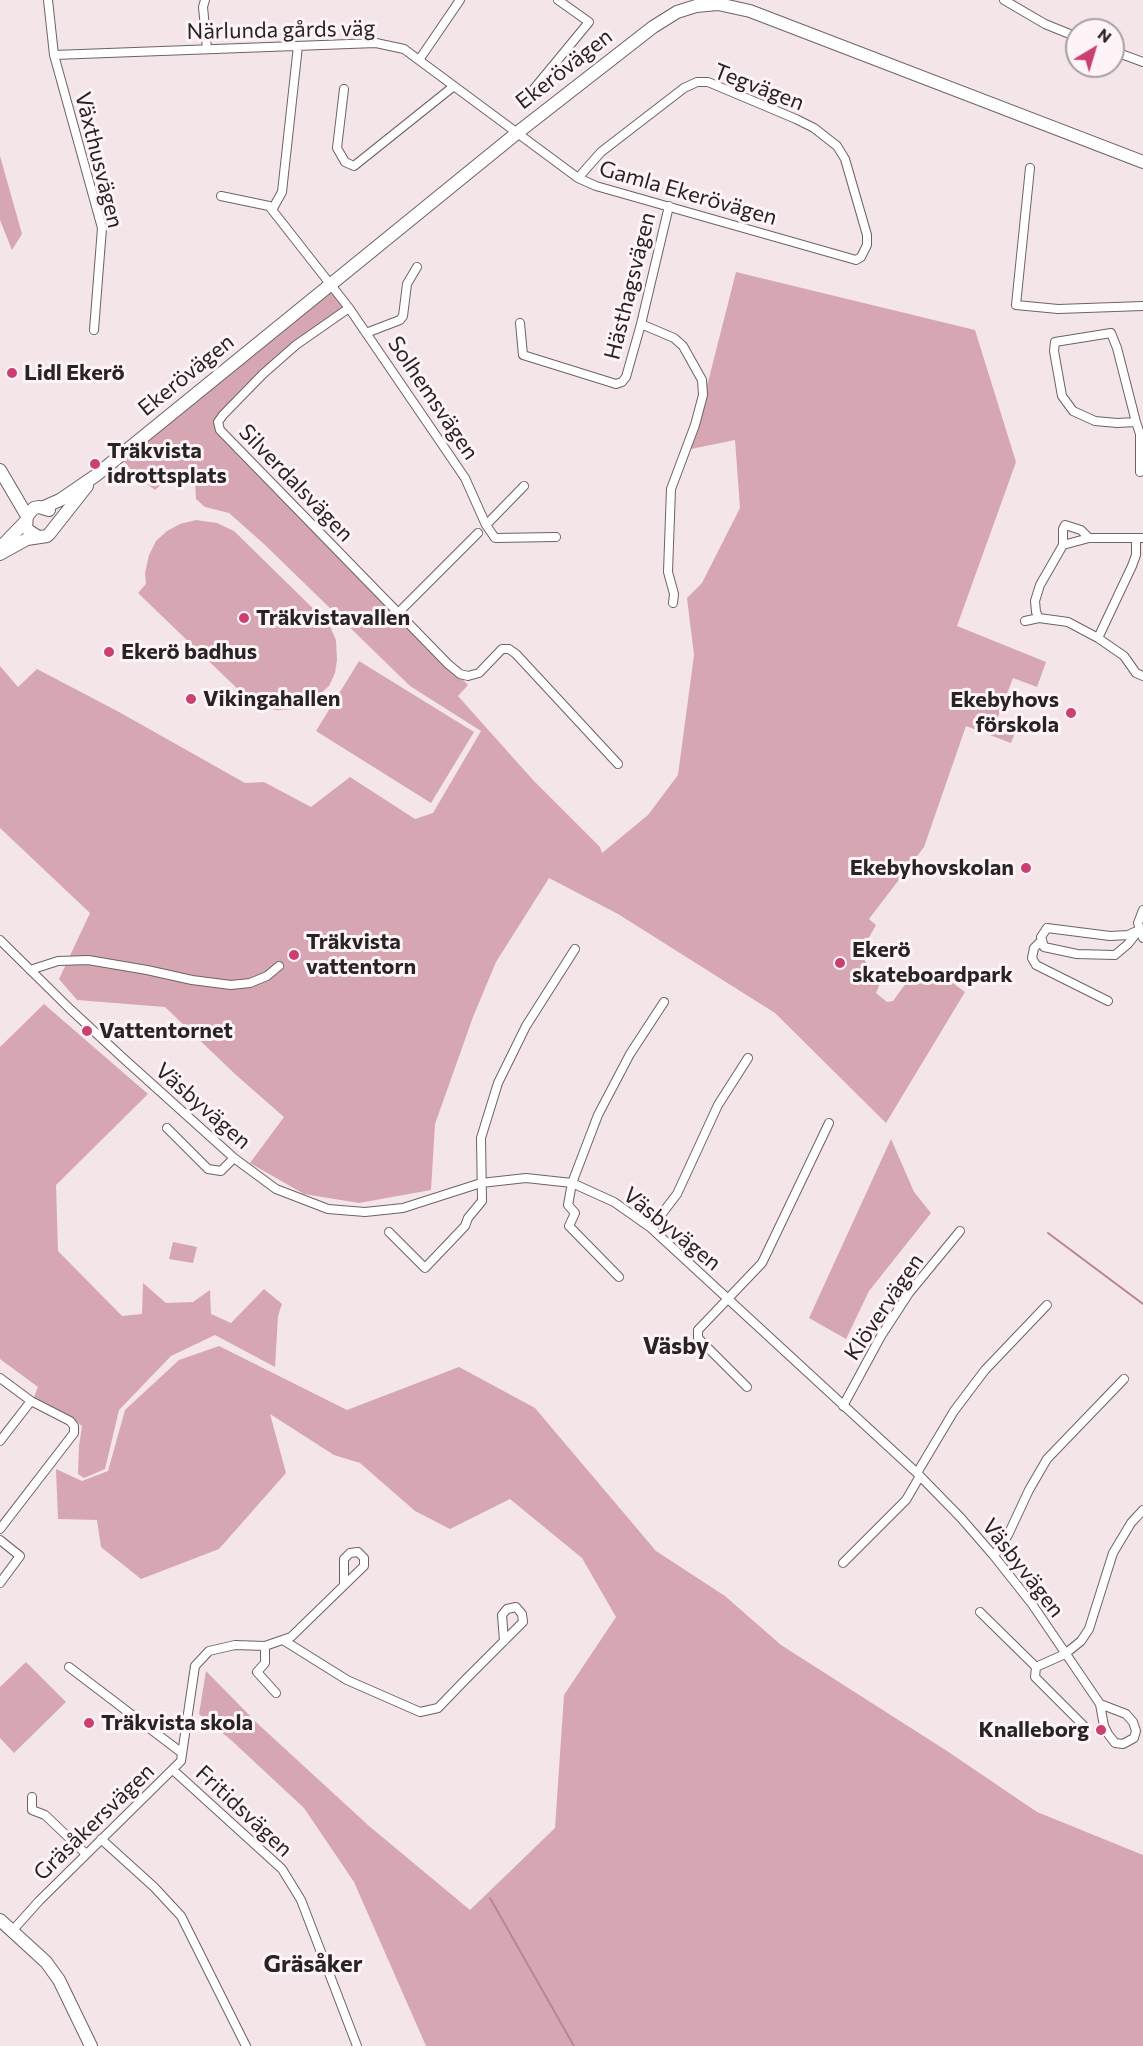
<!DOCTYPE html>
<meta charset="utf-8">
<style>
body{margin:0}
#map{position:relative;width:1143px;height:2046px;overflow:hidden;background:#f3e5e8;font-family:Commissioner,sans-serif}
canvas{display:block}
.north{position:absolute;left:1065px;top:18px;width:60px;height:60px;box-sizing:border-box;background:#fef3f6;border:2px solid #a8a0a2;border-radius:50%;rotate:38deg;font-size:16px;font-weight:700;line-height:24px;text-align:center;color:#282324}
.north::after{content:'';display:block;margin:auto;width:21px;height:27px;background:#cb4073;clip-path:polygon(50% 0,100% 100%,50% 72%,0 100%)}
</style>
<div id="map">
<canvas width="1143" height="2046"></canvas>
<div class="north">N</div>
</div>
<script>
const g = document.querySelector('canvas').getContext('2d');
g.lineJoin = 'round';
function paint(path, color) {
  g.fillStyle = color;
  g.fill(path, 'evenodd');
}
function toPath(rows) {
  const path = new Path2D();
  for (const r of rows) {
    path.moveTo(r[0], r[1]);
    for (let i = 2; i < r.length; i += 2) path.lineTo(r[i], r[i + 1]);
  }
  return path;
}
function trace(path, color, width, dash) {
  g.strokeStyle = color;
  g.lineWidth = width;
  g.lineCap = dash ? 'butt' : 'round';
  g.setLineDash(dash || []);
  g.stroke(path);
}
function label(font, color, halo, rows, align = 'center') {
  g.font = font + ' Commissioner,sans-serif';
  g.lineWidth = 6;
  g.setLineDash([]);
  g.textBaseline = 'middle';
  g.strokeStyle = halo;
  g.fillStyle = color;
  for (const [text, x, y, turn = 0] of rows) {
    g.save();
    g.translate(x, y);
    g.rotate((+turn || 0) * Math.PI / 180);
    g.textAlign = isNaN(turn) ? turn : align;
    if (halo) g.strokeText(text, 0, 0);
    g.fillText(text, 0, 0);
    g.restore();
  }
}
const green = toPath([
 [0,156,22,234,12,250,0,220],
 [736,272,975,330,1016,462,957,626,1046,662,1037,687,1013,678,995,725,1015,733,1011,743,966,726,924,847,869,919,876,925,861,952,862,957,881,981,876,993,887,1002,893,1001,909,979,923,984,934,969,965,992,886,1123,775,1013,618,914,549,878,496,962,473,1017,435,1124,431,1190,359,1203,304,1194,250,1163,284,1117,236,1075,165,1007,77,1000,59,979,90,913,0,828,0,666,18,687,37,669,119,712,245,783,264,782,311,807,350,777,415,819,433,813,481,731,410,686,264,544,229,513,205,507,196,499,195,481,171,476,155,490,135,475,120,456,331,284,349,308,296,345,218,422,290,503,468,685,458,696,533,780,600,847,602,853,648,815,678,775,694,655,687,598,702,583,740,508,735,440,691,449],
 [196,520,217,523,234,531,329,624,336,640,337,660,335,673,329,686,310,703,294,709,276,710,259,705,245,696,138,593,146,584,145,573,149,555,156,541,167,531,180,524],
 [359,661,474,732,431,803,316,731],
 [44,1004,148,1094,56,1185,58,1251,122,1316,142,1314,143,1283,166,1303,193,1302,210,1290,211,1314,231,1323,264,1289,282,1304,278,1316,275,1367,215,1335,171,1356,119,1410,105,1469,84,1478,78,1474,79,1446,82,1426,72,1418,34,1397,38,1387,0,1359,0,1047],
 [891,1139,914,1192,931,1213,869,1291,846,1339,809,1318],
 [173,1242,197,1247,193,1263,169,1259],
 [219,1346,347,1410,459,1367,535,1408,656,1551,725,1596,781,1645,947,1751,1037,1812,1143,1855,1143,2046,426,2046,354,1882,304,1808,231,1740,199,1714,206,1671,258,1724,369,1826,470,1910,555,1828,564,1695,616,1617,582,1558,510,1499,450,1529,415,1511,360,1463,334,1455,270,1414,286,1473,219,1549,141,1579,101,1547,97,1520,58,1519,56,1469,82,1481,108,1471,125,1410,179,1360],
 [26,1662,66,1702,14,1753,0,1738,0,1687]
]);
const stream = toPath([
 [1048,1233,1143,1304],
 [490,1898,574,2046]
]);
const street = toPath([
 [48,0,54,55,102,228,94,330],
 [205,0,203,7,207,49],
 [1004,0,1045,24,1077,37],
 [1113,51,1143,62],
 [54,55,376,43,404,49,578,178,596,186,856,260,861,257,867,245,867,235,845,159,837,146,814,128,796,119,708,82,697,82,684,88,601,152,578,178],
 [419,60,460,0],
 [344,89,337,148,345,162,354,166,454,86],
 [523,102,589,22,558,0],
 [1030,168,1016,305,1058,309,1143,306],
 [221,196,269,206,349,308,465,478,486,525,495,538,556,537],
 [272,210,282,192,298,46],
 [349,308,296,345,263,374,223,415,218,422,220,430,448,664,460,674,468,676,479,673,502,649,509,649,516,654,618,764],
 [520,323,523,355,616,384,622,382,626,377,641,324,669,206],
 [641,324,674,338,683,346,702,380,703,395,695,425,671,489,668,572,674,594,673,603],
 [366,333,400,320,403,316,407,284,417,267],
 [1136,422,1117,423,1095,421,1073,411,1062,396,1054,351,1055,342,1111,333,1117,348,1136,422,1140,434,1143,434],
 [1140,472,1140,434],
 [486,525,524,486],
 [1143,538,1089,538,1063,545,1040,585,1035,601,1036,612,1039,618,1068,622,1098,638,1124,656,1136,673,1143,676],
 [1063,545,1063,529,1065,525,1081,530,1089,538],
 [398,613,478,533],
 [1025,621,1039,618],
 [1098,638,1132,566,1136,555,1136,538],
 [1143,910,1138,923,1143,938],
 [1047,928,1110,936,1128,935,1139,930,1128,944,1115,955,1077,954,1044,947,1041,937,1047,928],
 [0,940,70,1009,123,1058,234,1158,276,1189,328,1209,365,1212,403,1208,481,1183,526,1178,572,1183,614,1202,651,1228,917,1473,961,1518,994,1556,1032,1604,1100,1704,1104,1726,1108,1734,1115,1743,1123,1744,1134,1738,1136,1731,1133,1722,1126,1714,1100,1704],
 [1042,940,1034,948,1032,958,1036,965,1108,1001],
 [30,970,58,961,88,960,147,970,192,980,231,985,250,983,267,976,279,966],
 [167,1128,208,1169,221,1171,234,1158],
 [651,1228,677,1194,718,1105,748,1058],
 [389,1232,425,1268,465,1226,468,1218,482,1201,481,1138,498,1083,526,1026,575,949],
 [619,1277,569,1226,575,1213,568,1205,572,1183,598,1115,630,1054,664,1002],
 [0,1378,31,1401,70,1421,74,1426,74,1433,0,1529],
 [747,1387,698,1338,698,1330,762,1263,829,1123],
 [843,1406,881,1336,909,1293,960,1231],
 [0,1441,31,1401],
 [917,1473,954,1411,985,1370,1047,1305],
 [0,1540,20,1556,0,1583],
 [994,1556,1008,1535,1029,1490,1047,1459,1124,1379],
 [843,1563,906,1500,920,1476],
 [980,1612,1036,1667,1065,1654,1081,1641,1089,1629,1113,1553,1131,1523,1143,1510],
 [283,1640,347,1680,420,1712,438,1708,466,1679,523,1622,522,1614,516,1607,507,1609,502,1615,504,1641],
 [265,1646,265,1663,257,1672,276,1693],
 [69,1667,182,1753],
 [1036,1667,1035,1677,1085,1727],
 [173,1770,282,1869,301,1900,357,2046],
 [32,1797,32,1810,45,1815,86,1854],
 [101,1839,154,1887,181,1916,246,2046],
 [13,1930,39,1901,181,1761,195,1666,209,1651,235,1645,265,1646,291,1637,364,1566,364,1558,358,1552,350,1553,344,1559,344,1585]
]);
const secondary = toPath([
 [0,470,27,516],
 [44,507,60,500,95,476,517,133,653,27,677,12,696,6,718,4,750,11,1143,162],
 [37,536,29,531,26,527,27,516,34,508,39,507,49,510],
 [0,548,26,521],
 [0,554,27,539,47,536,50,533,87,486],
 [0,1920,46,1962,59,1980,91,2046]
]);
const markers = [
 [12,373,6,"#cb4073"],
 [95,464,6,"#cb4073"],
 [244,618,6,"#cb4073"],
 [109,652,6,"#cb4073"],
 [191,699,6,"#cb4073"],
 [1071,713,6,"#cb4073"],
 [1026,868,6,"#cb4073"],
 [294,955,6,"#cb4073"],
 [840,963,6,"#cb4073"],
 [87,1031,6,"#cb4073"],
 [89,1723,6,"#cb4073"],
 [1101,1730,6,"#cb4073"]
];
const streetNames = [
 ["Närlunda gårds väg",281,30,-1],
 ["Ekerövägen",564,69,-38],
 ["Tegvägen",759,87,21],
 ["Växthusvägen",99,160,76],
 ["Gamla Ekerövägen",688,193,16],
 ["Hästhagsvägen",630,286,-76],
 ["Ekerövägen",186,375,-39],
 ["Solhemsvägen",433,398,56],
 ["Silverdalsvägen",296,483,46],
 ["Väsbyvägen",203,1106,41],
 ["Väsbyvägen",672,1229,39],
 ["Klövervägen",884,1307,-56],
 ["Väsbyvägen",1023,1568,52],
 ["Fritidsvägen",244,1811,43],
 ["Gräsåkersvägen",94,1822,-44]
];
const poiNames = [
 ["Lidl Ekerö",24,373],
 ["Träkvista",107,451],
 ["idrottsplats",107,476],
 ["Träkvistavallen",256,618],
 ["Ekerö badhus",121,652],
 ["Vikingahallen",203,699],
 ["Ekebyhovs",1059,700,"right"],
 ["förskola",1059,725,"right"],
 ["Ekebyhovskolan",1014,868,"right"],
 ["Träkvista",306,942],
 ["vattentorn",306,967],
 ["Ekerö",852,950],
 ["skateboardpark",852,975],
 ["Vattentornet",99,1031],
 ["Träkvista skola",101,1723],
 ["Knalleborg",1089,1730,"right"]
];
const neighbourhoodNames = [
 ["Väsby",676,1346],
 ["Gräsåker",313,1964]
];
paint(green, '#d6a7b3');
trace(stream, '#b88693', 2);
trace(street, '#6e6264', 10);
trace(secondary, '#6e6264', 14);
trace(street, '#fff', 8);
trace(secondary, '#fff', 12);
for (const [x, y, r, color] of markers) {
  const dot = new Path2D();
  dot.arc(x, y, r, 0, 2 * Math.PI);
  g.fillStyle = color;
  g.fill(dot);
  trace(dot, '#fef3f6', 2);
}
label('22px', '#282324', '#fef3f6', streetNames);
label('bold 22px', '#282324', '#fef3f6', poiNames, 'left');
label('bold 24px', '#282324', '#fef3f6', neighbourhoodNames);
</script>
